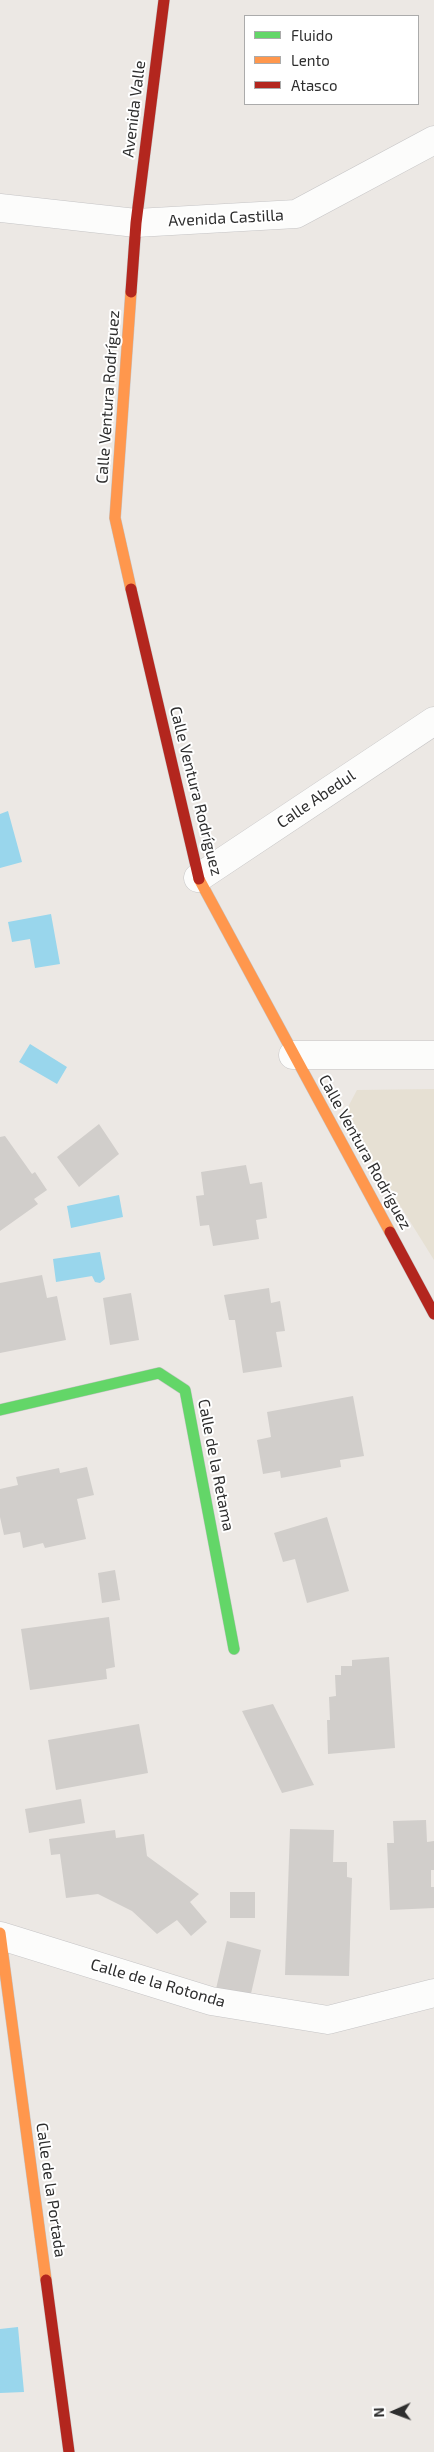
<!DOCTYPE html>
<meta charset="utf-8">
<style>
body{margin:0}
#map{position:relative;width:434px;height:2452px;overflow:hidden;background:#ece8e4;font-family:"Exo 2",sans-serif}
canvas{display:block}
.legend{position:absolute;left:244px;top:15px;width:175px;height:90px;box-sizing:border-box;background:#fff;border:1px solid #ababab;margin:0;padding:6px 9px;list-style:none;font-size:15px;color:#2e2e2e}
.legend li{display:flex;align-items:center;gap:10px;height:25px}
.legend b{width:25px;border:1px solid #ababab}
.north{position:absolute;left:369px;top:2387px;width:50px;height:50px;-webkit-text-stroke:4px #fff;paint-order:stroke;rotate:268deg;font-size:14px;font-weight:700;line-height:20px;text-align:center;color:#2e2e2e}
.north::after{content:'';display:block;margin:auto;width:18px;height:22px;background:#2e2e2e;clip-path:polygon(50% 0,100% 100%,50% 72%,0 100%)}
</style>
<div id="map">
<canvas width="434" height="2452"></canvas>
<ul class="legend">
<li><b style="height:6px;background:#63d668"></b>Fluido</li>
<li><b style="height:6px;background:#ff974d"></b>Lento</li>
<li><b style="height:6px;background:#b3261e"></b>Atasco</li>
</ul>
<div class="north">N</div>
</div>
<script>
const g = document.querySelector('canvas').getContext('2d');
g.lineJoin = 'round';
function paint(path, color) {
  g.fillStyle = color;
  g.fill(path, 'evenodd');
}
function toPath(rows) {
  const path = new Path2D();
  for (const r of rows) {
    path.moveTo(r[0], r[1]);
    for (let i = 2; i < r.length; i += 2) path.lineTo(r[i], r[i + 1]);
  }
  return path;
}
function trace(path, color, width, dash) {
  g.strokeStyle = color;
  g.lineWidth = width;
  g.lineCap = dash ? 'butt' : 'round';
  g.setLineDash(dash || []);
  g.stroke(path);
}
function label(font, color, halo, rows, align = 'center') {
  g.font = font + ' "Exo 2",sans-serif';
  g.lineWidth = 4;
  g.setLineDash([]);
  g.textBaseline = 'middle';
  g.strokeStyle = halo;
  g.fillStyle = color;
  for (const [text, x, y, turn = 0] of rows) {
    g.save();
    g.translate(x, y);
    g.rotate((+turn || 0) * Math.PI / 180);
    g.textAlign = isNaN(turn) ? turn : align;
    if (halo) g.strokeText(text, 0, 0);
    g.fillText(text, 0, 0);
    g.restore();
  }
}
const education = toPath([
 [434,1089,434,1260,350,1125,349,1105,357,1090]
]);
const water = toPath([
 [8,811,22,862,0,868,0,814],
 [51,914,60,964,35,968,30,939,12,942,8,922],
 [30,1044,67,1067,57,1084,19,1062],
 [119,1195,123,1217,71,1228,67,1206],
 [100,1252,105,1279,100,1283,95,1282,92,1276,56,1282,53,1259],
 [18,2327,24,2392,0,2393,0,2329]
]);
const building = toPath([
 [99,1124,119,1154,79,1187,57,1157],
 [5,1136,32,1174,35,1172,47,1190,34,1199,38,1204,0,1231,0,1137],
 [246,1165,250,1184,262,1182,267,1218,256,1220,259,1239,213,1246,209,1225,200,1226,196,1196,204,1195,201,1172],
 [42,1275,47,1298,57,1296,66,1340,0,1353,0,1283],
 [269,1288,271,1303,280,1301,285,1331,276,1332,282,1367,243,1373,235,1320,229,1320,224,1295],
 [131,1293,139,1340,110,1345,103,1298],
 [353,1396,364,1456,340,1460,341,1467,281,1478,280,1471,263,1474,257,1440,271,1437,267,1412],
 [87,1467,94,1495,77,1499,86,1539,45,1548,43,1543,23,1548,20,1532,4,1535,0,1517,0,1489,18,1485,16,1477,59,1468,60,1473],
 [327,1517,349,1591,307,1603,295,1559,283,1562,274,1533],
 [115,1570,120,1600,102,1603,98,1573],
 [109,1617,115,1667,106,1669,107,1679,30,1690,21,1629],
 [389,1657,395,1748,328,1754,327,1720,330,1720,329,1697,336,1696,335,1675,341,1675,341,1666,352,1666,352,1660],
 [273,1704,314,1785,282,1793,242,1711],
 [139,1724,148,1773,56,1790,48,1740],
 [81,1799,85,1823,29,1833,25,1809],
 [426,1820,427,1842,434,1841,434,1870,431,1870,431,1887,434,1887,434,1908,390,1910,387,1843,394,1843,393,1821],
 [290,1829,334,1830,333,1862,347,1862,347,1877,352,1878,349,1976,285,1975],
 [115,1830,116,1838,144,1834,147,1856,199,1894,190,1902,207,1922,191,1936,177,1920,157,1934,132,1911,98,1894,66,1898,60,1854,51,1855,49,1839],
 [230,1892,255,1892,255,1918,230,1918],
 [227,1941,261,1950,250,1998,216,1989]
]);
const street = toPath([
 [0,208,136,223,296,214,434,140],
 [198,878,434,721],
 [293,1055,434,1055],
 [1,1936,211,2001,328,2020,434,1993]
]);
const fast = toPath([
 [0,1410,159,1373,185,1390,234,1649]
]);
const slow = toPath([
 [131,292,115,518,131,589],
 [199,879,390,1232],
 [0,1933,46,2280]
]);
const jam = toPath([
 [131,292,136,223,164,0],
 [131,589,199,879],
 [390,1232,434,1314],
 [46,2280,69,2452]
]);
const streetNames = [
 ["Avenida Valle",134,109,-83],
 ["Avenida Castilla",226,218,-3],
 ["Calle Ventura Rodríguez",108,397,-86],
 ["Calle Ventura Rodríguez",196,791,76],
 ["Calle Abedul",316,799,-34],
 ["Calle Ventura Rodríguez",365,1152,61],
 ["Calle de la Retama",216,1465,79],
 ["Calle de la Rotonda",158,1983,16],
 ["Calle de la Portada",51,2190,82]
];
paint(education, '#e6e0d3');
paint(water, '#99d6ec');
paint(building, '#d1cecb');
trace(street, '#c5c4c5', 29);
trace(fast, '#c5c4c5', 12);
trace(slow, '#c5c4c5', 12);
trace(jam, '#c5c4c5', 12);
trace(street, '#fcfcfb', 28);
trace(fast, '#63d668', 11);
trace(slow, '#ff974d', 11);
trace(jam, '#b3261e', 11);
label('16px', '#2e2e2e', '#fff', streetNames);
</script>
